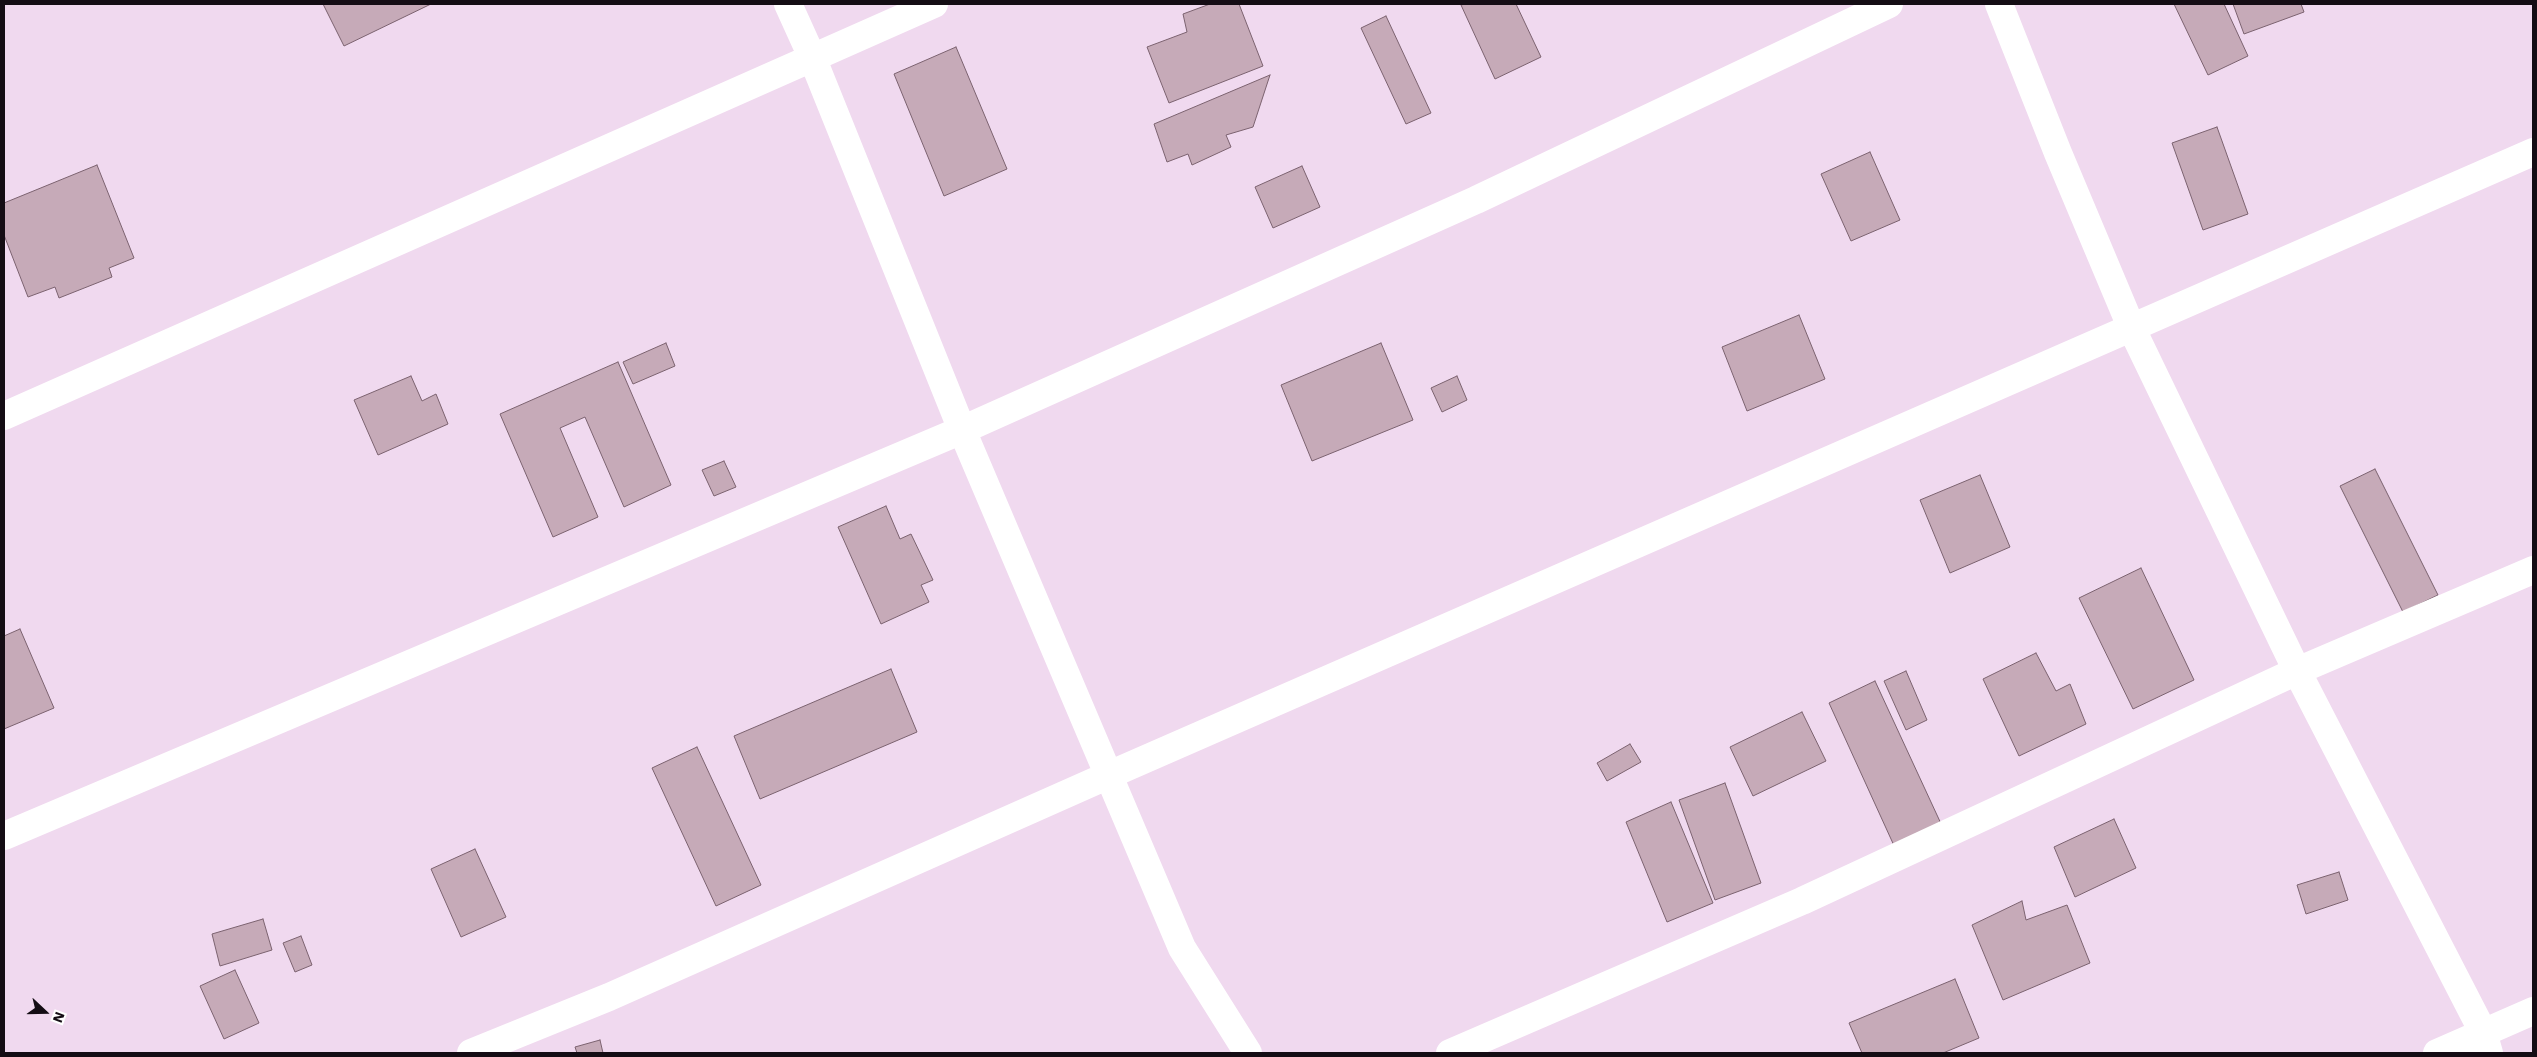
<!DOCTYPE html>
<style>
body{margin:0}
#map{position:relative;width:2537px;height:1057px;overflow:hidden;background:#f0d9ef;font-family:"Work Sans",sans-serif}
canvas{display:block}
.frame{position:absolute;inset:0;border:5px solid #140d14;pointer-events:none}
.north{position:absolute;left:20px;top:987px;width:50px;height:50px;-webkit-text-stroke:4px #fff;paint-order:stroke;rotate:111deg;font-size:14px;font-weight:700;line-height:20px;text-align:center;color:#140d14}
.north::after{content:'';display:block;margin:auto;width:18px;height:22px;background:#140d14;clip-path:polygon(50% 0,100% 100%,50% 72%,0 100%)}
</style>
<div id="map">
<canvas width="2537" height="1057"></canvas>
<div class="frame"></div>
<div class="north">N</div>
</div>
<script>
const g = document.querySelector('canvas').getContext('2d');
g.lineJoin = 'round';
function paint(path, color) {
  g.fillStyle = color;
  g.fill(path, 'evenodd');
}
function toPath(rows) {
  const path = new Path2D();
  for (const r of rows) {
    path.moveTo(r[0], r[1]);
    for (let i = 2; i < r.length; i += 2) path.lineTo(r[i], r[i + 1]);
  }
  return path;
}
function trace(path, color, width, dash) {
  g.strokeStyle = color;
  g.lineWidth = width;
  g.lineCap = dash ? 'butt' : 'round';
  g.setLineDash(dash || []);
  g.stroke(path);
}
const building = toPath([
 [323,4,431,4,344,46,323,4],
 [1210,4,1239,4,1263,66,1169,103,1147,47,1187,32,1183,14,1210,4],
 [1465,4,1516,4,1541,57,1495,79,1461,5,1465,4],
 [2174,4,2224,4,2248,56,2208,75,2174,4],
 [2233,4,2301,4,2304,12,2244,34,2233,4],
 [1386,16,1431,113,1406,124,1361,28,1386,16],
 [956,47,1007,169,944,196,894,74,956,47],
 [1270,75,1253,127,1226,135,1231,147,1192,165,1188,154,1167,162,1154,124,1270,75],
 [2217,127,2248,214,2203,230,2172,143,2217,127],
 [1870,152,1900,220,1851,241,1821,174,1870,152],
 [97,165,134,258,109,268,112,277,59,298,55,287,28,297,4,235,4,203,97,165],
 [1302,166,1320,207,1273,228,1255,187,1302,166],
 [1799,315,1825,379,1747,411,1722,347,1799,315],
 [666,343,675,366,633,384,623,362,666,343],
 [1381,343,1413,420,1312,461,1281,385,1381,343],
 [618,362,671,485,624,507,585,417,560,428,598,517,553,537,500,414,618,362],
 [411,376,422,401,436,394,448,424,378,455,354,400,411,376],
 [1457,376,1467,400,1442,412,1431,388,1457,376],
 [724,461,736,487,714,496,702,470,724,461],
 [2375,469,2438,595,2403,612,2340,486,2375,469],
 [1980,475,2010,547,1950,573,1920,500,1980,475],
 [886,506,900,539,911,534,933,580,921,585,929,602,881,624,838,527,886,506],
 [2141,568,2194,680,2133,709,2079,598,2141,568],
 [20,629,54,708,4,729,4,636,20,629],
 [2036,653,2056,691,2070,684,2086,724,2019,756,1983,679,2036,653],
 [891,669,917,732,760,799,734,736,891,669],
 [1906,671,1927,720,1906,730,1884,681,1906,671],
 [1875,681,1943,828,1896,850,1829,703,1875,681],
 [1802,712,1826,761,1753,796,1730,747,1802,712],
 [1630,744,1641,762,1607,781,1597,763,1630,744],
 [697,747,761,885,716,906,652,768,697,747],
 [1725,783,1761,883,1715,900,1679,800,1725,783],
 [1671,802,1713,903,1667,922,1626,822,1671,802],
 [2114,819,2136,868,2075,897,2054,847,2114,819],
 [475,849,506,917,461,937,431,869,475,849],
 [2339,872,2348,900,2306,914,2297,885,2339,872],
 [2022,901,2026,920,2067,905,2090,963,2003,1000,1972,925,2022,901],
 [263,919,272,950,220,966,212,934,263,919],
 [301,936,312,965,295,972,283,943,301,936],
 [235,970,259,1023,224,1039,200,986,235,970],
 [1955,979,1979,1038,1943,1053,1862,1053,1849,1023,1955,979],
 [600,1040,603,1053,577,1053,575,1047,600,1040]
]);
const minor = toPath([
 [788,4,812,57,962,430,1182,948,1248,1053],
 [1999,4,2058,153,2132,329,2297,671,2483,1032,2489,1053],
 [4,416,934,4],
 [4,836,962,430,1476,200,1889,4],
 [471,1053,609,997,1109,775,2533,152],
 [1450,1053,1802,901,2297,671,2533,570],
 [2437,1053,2533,1011]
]);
paint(building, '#c6aab8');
trace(building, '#7b626f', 1);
trace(minor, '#fff', 28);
</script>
